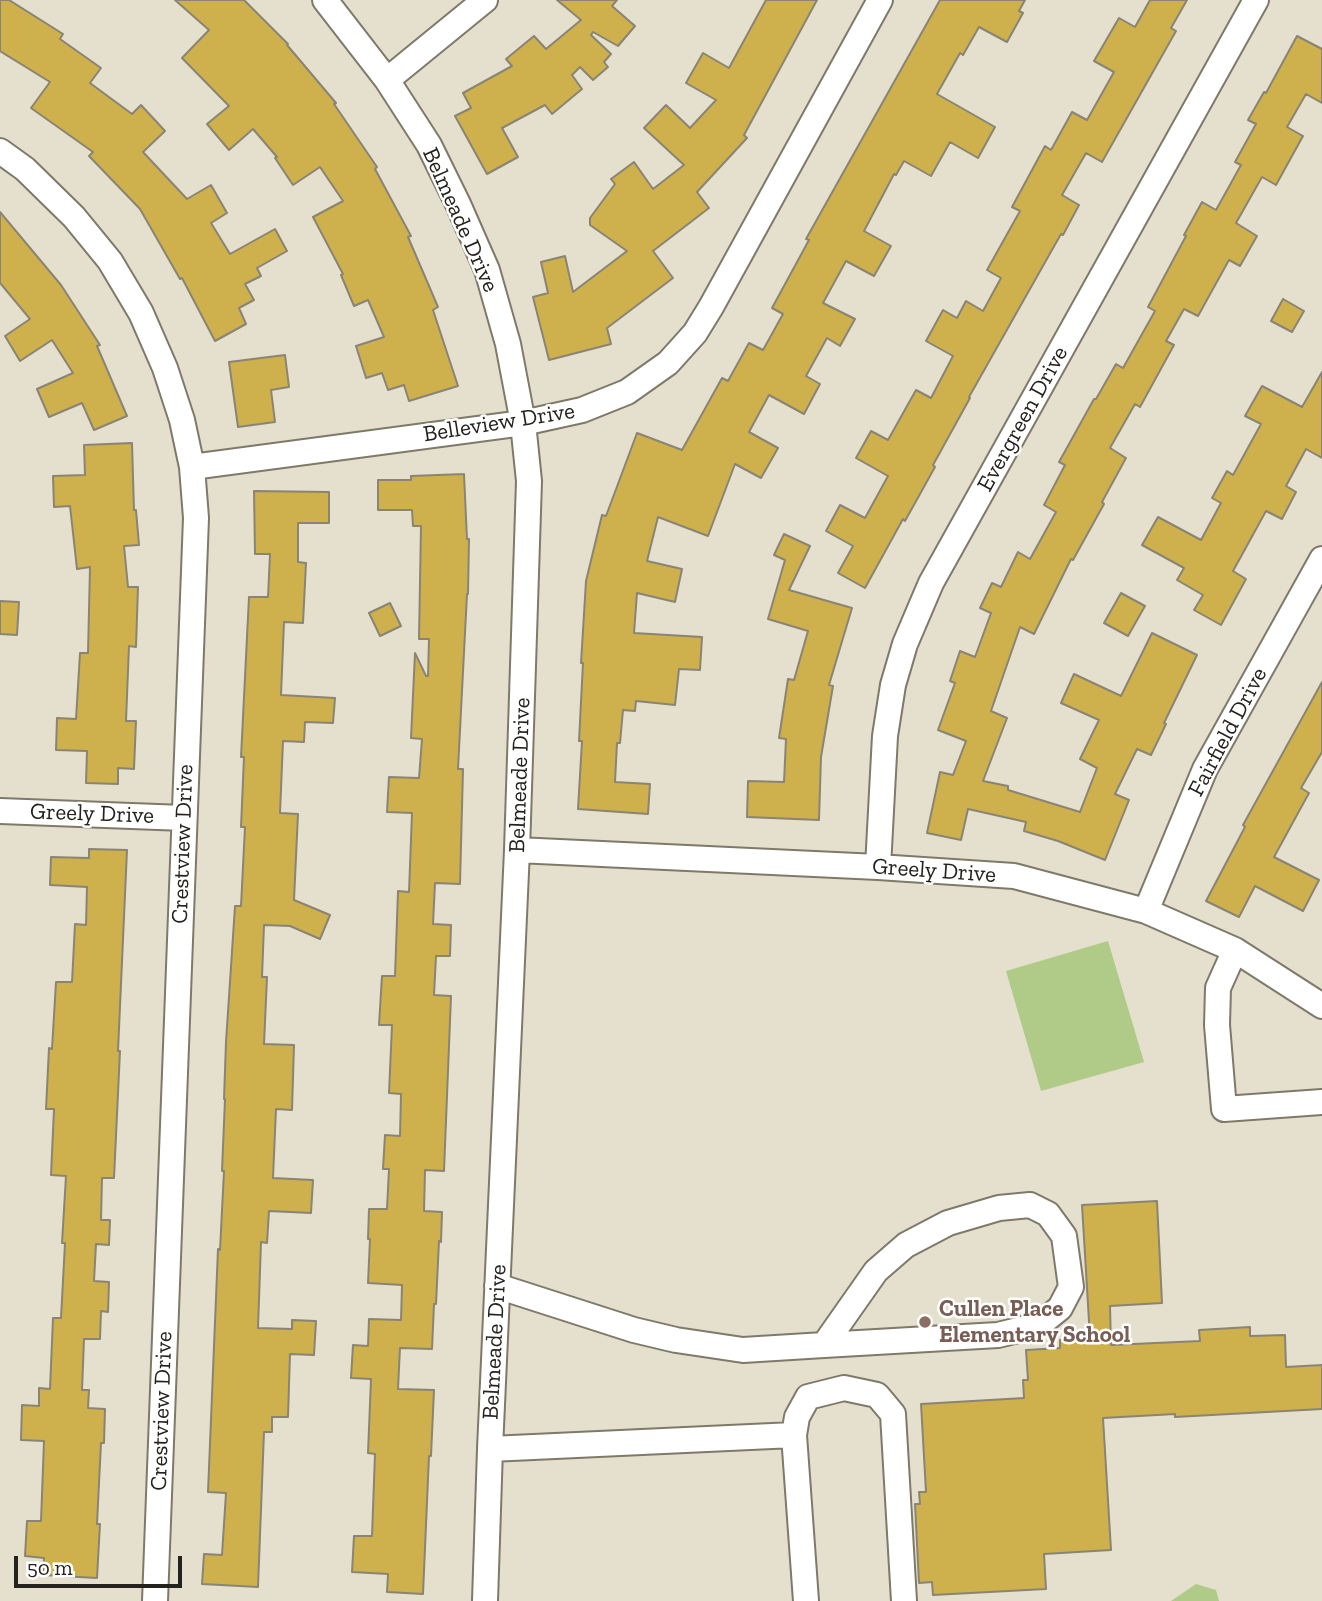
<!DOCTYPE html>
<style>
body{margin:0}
#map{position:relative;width:1322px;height:1601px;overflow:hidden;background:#e5e0ce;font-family:"Zilla Slab",serif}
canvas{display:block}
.scale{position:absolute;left:14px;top:1556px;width:168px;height:32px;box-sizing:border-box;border:4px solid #24221c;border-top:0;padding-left:9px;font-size:21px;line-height:24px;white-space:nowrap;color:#24221c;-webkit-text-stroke:5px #fff;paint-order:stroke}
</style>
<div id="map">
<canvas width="1322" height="1601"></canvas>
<div class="scale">50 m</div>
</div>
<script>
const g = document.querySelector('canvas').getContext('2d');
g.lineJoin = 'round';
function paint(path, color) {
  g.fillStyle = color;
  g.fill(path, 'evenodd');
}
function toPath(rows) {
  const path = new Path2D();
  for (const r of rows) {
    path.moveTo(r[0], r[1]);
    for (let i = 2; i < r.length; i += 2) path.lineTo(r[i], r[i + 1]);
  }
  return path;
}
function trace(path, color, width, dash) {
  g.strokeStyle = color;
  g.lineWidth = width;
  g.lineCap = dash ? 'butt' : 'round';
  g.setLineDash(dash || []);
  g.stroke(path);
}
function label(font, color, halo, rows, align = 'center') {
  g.font = font + ' "Zilla Slab",serif';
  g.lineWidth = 5;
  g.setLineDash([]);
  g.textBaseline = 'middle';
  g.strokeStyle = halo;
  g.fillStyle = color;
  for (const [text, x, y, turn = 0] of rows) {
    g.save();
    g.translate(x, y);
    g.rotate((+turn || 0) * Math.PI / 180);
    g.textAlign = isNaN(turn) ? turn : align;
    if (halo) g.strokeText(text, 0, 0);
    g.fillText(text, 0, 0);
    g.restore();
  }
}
const green = toPath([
 [1108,941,1144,1062,1041,1091,1006,971],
 [1196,1584,1216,1590,1219,1601,1171,1601]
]);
const building = toPath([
 [0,0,9,0,63,34,60,39,101,68,90,83,132,114,141,105,165,131,143,152,187,199,211,185,227,213,211,223,230,254,275,229,287,251,257,268,261,276,245,284,254,300,239,308,246,324,215,341,182,278,180,279,140,209,89,156,93,152,31,108,50,82,0,51,0,0],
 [175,0,244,0,288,44,287,45,336,103,334,104,377,167,375,169,411,236,408,237,438,307,433,310,458,386,409,401,404,385,388,390,382,373,366,378,356,346,384,337,368,300,354,306,341,275,343,274,313,217,343,201,320,167,293,185,275,158,277,157,253,129,229,150,207,124,229,106,182,58,209,30,175,0],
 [557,0,617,0,612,6,635,26,618,46,593,32,591,35,611,54,604,62,608,67,593,80,580,67,572,75,582,89,552,114,545,105,502,128,518,157,487,174,455,116,471,108,463,93,512,66,506,59,534,36,546,49,581,20,557,0],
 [766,0,817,0,744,135,747,138,697,192,709,208,653,251,673,278,607,328,611,344,549,360,533,297,548,293,541,262,565,256,573,292,627,251,590,225,590,218,615,184,611,179,634,162,653,189,684,165,644,128,666,105,690,128,716,100,686,83,703,53,729,68,766,0],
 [940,0,1025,0,1019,11,1023,13,1007,42,979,27,963,55,960,53,937,94,995,127,978,158,950,142,931,176,904,161,896,175,894,174,864,231,891,246,874,276,846,261,823,303,855,319,840,346,827,338,806,376,820,384,804,414,769,395,749,432,778,448,761,478,735,464,708,536,658,517,647,561,682,569,675,602,637,593,634,633,702,637,700,670,679,669,675,705,636,701,635,711,623,710,620,743,617,743,615,782,650,784,648,814,578,809,582,741,579,741,583,663,581,663,586,581,602,515,606,516,637,433,682,450,722,378,728,381,749,343,763,350,783,314,772,308,809,240,806,239,940,0],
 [1150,0,1187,0,1171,28,1176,31,1102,162,1086,153,1062,195,1079,205,1063,235,1061,234,969,397,970,398,933,465,935,467,905,521,903,519,865,588,838,573,853,546,826,531,840,505,865,518,888,476,856,458,871,431,888,440,916,390,931,398,953,356,926,341,943,310,957,318,966,301,983,311,1001,278,987,270,1020,211,1012,207,1045,146,1051,150,1072,112,1087,120,1114,72,1094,61,1119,18,1135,27,1150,0],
 [1297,36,1322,49,1322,103,1306,94,1287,127,1303,136,1276,185,1262,177,1236,223,1257,236,1240,266,1229,260,1198,316,1184,309,1166,341,1174,345,1140,407,1135,404,1110,448,1126,458,1102,502,1104,504,1073,560,1071,559,1034,634,1020,627,991,711,1007,718,983,781,1008,786,1008,790,1080,812,1097,768,1080,759,1099,720,1061,703,1074,674,1121,696,1152,633,1197,655,1164,723,1166,724,1151,755,1137,749,1115,794,1129,800,1105,860,1058,841,1024,831,1026,822,968,809,961,840,927,833,940,772,953,775,966,741,938,730,955,683,950,681,960,651,975,657,991,613,980,608,992,583,1001,587,1018,552,1030,559,1056,512,1044,505,1065,465,1059,462,1094,399,1096,399,1116,364,1123,368,1155,311,1148,307,1186,236,1184,235,1202,202,1216,210,1241,165,1235,162,1256,124,1248,120,1264,92,1266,93,1297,36],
 [0,212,61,285,100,345,97,346,127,416,94,430,82,403,49,417,37,389,73,373,52,340,20,361,5,336,30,319,0,283,0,212],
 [1283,299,1304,311,1292,332,1271,321,1283,299],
 [285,355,289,387,271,390,275,422,238,427,229,362,285,355],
 [1322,372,1322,458,1306,449,1286,486,1296,492,1282,519,1266,511,1233,571,1246,579,1221,625,1194,610,1203,595,1177,580,1184,568,1142,545,1158,517,1201,540,1221,503,1212,498,1227,471,1233,475,1261,424,1245,416,1262,386,1302,407,1322,372],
 [132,443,134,510,136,510,139,545,124,546,128,587,138,587,136,647,129,646,126,721,136,721,134,769,118,768,118,784,86,783,87,751,56,750,57,718,76,719,80,653,88,653,90,567,77,569,70,506,54,507,53,476,85,475,84,445,132,443],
 [464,474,467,539,469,539,468,594,467,594,458,769,463,769,460,884,435,883,433,924,451,925,450,956,436,956,434,995,451,996,444,1171,425,1170,424,1211,442,1212,441,1242,439,1241,436,1304,434,1304,432,1349,400,1348,398,1389,434,1390,431,1456,429,1456,423,1594,387,1592,388,1574,352,1572,354,1536,372,1536,375,1454,368,1453,371,1379,351,1378,353,1345,368,1346,369,1319,401,1320,402,1285,368,1283,370,1239,368,1239,369,1209,387,1209,389,1169,383,1169,385,1135,400,1136,401,1094,389,1093,392,1025,379,1025,382,976,395,976,398,891,409,892,412,813,387,812,389,777,419,778,422,739,411,738,415,653,426,676,428,676,429,639,419,639,421,526,413,526,412,510,378,510,378,480,411,480,411,476,464,474],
 [254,491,329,492,329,523,298,523,298,562,306,563,303,623,284,622,281,695,335,698,333,723,305,722,304,742,283,741,280,813,298,814,294,900,330,915,320,939,290,926,264,925,262,977,267,977,264,1044,294,1045,292,1110,276,1109,273,1178,313,1180,311,1213,269,1211,267,1243,261,1242,258,1328,292,1329,292,1320,316,1321,314,1355,290,1354,288,1417,272,1417,272,1432,264,1432,258,1587,202,1584,204,1554,222,1555,226,1493,208,1492,218,1249,220,1250,224,1171,222,1171,225,1099,224,1099,226,1042,235,906,241,906,245,827,241,827,244,757,241,757,249,597,268,597,270,554,255,554,254,491],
 [784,534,810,546,789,590,852,608,829,685,833,686,821,757,819,820,747,817,748,781,784,782,786,739,779,738,788,679,794,680,808,631,768,619,785,560,774,555,784,534],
 [1121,593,1145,606,1128,636,1104,623,1121,593],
 [0,601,19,602,17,635,0,634,0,601],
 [390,603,401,626,380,636,369,613,390,603],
 [1322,682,1322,752,1301,788,1309,793,1274,857,1319,880,1303,911,1255,886,1239,917,1206,901,1245,827,1243,825,1322,682],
 [89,849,127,850,118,1051,120,1051,114,1178,102,1178,101,1220,110,1220,109,1245,96,1244,94,1281,109,1282,108,1312,101,1311,100,1339,84,1339,82,1390,89,1390,88,1408,105,1409,104,1443,101,1443,97,1524,100,1524,97,1578,43,1575,44,1558,25,1556,27,1521,41,1521,44,1441,21,1440,22,1405,39,1406,39,1388,50,1389,53,1318,61,1318,65,1243,62,1243,66,1176,51,1175,54,1109,46,1109,49,1048,52,1049,56,982,72,982,75,924,86,925,87,887,50,885,51,857,89,858,89,849],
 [1157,1201,1162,1303,1110,1306,1111,1345,1200,1341,1199,1330,1250,1327,1250,1336,1285,1335,1286,1367,1322,1365,1322,1409,1175,1417,1175,1414,1103,1418,1111,1550,1044,1554,1046,1589,933,1595,932,1582,919,1583,915,1504,920,1504,919,1492,926,1492,921,1404,1024,1398,1023,1380,1028,1380,1026,1350,1060,1348,1060,1340,1090,1338,1082,1205,1157,1201]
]);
const minor = toPath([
 [325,0,387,80,429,145,458,204,487,270,508,344,523,423,529,481,517,850,490,1449,485,1601],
 [387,80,485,0],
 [0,151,25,169,74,217,110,261,141,313,165,368,182,420,192,467,196,518,155,1601],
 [192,467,523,423,582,410,627,392,668,363,695,333,711,307,880,0],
 [0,811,184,818],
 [517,850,878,867,1014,876,1146,911,1235,950,1322,1006],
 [878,867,885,736,893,685,905,644,931,583,1256,0],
 [1146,911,1205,769,1322,559],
 [1235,950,1218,988,1217,1025,1224,1109,1322,1102],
 [497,1286,634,1330,676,1340,743,1350,824,1345,998,1335,1039,1325,1060,1308,1071,1287,1064,1236,1048,1214,1030,1205,999,1208,948,1223,906,1245,876,1271,824,1345],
 [490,1449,794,1435],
 [806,1601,794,1435,797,1417,808,1397,844,1388,877,1395,893,1414,904,1601]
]);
const markers = [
 [925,1322,7,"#8d6e63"]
];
const streetNames = [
 ["Belmeade Drive",460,220,66],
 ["Evergreen Drive",1023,419,-61],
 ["Belleview Drive",499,423,-9],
 ["Fairfield Drive",1228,732,-62],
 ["Belmeade Drive",520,775,-88],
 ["Greely Drive",92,814,2],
 ["Crestview Drive",183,844,-88],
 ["Greely Drive",934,871,4],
 ["Belmeade Drive",495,1342,-87],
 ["Crestview Drive",162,1411,-88]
];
const educationNames = [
 ["Cullen Place",939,1309],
 ["Elementary School",939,1335]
];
paint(green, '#b0cb87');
paint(building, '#ceb14d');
trace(building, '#898474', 2);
trace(minor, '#7e7969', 28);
trace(minor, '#fff', 24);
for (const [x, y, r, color] of markers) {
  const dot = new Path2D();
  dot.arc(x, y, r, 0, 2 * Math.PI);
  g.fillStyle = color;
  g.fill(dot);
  trace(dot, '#fff', 2.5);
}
label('23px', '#24221c', '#fff', streetNames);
label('bold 23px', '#785e54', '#fff', educationNames, 'left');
</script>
